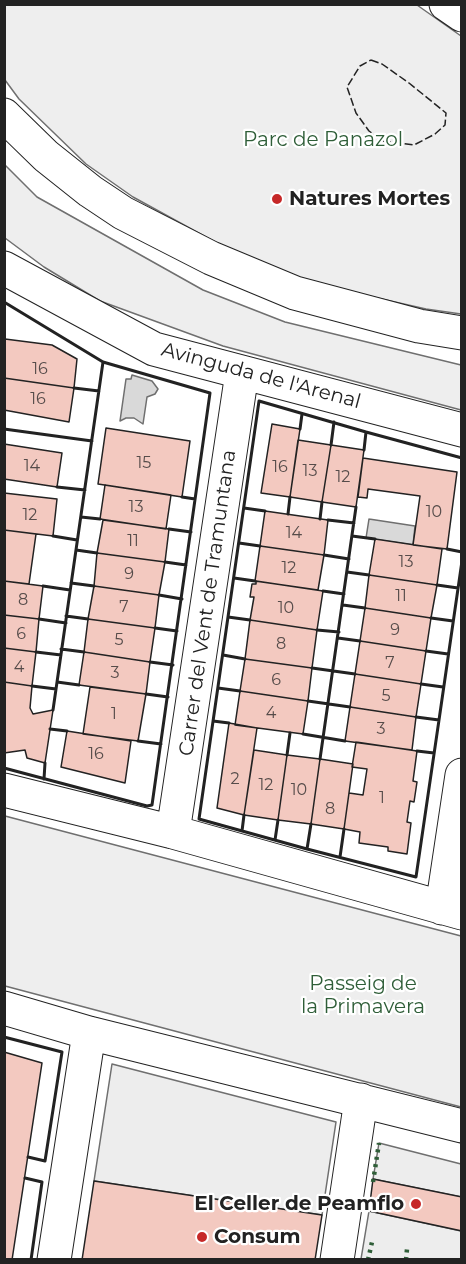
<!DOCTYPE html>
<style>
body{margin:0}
#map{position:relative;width:466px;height:1264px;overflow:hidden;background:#fff;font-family:Montserrat,sans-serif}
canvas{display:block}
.frame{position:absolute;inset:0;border:6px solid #222;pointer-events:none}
</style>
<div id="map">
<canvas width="466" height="1264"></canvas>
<div class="frame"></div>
</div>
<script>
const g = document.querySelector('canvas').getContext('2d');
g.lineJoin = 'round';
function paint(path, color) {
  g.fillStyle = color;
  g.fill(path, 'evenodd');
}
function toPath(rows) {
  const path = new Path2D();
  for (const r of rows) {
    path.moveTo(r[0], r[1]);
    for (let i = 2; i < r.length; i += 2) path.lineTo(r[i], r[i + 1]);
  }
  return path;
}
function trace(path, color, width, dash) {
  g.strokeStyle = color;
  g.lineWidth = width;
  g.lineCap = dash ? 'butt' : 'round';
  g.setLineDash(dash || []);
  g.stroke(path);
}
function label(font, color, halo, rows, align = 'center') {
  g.font = font + ' Montserrat,sans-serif';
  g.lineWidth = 4.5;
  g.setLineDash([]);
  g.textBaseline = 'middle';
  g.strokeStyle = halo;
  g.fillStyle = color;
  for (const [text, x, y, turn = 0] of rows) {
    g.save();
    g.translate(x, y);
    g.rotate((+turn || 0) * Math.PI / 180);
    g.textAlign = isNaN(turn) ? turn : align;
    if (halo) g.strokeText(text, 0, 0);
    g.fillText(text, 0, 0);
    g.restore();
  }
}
const green = toPath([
 [5,5,417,5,461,36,461,314,426,309,315,284,226,248,133,197,86,164,19,99,5,80,5,5],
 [5,165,37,197,203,290,285,322,461,365,461,410,223,346,100,301,44,267,5,238,5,165],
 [5,816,461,936,461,1107,5,986,5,816]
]);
const parking = toPath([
 [112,1064,336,1122,322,1215,94,1181,112,1064],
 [379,1143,461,1164,461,1197,373,1179,379,1143],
 [369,1211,461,1231,461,1259,361,1259,369,1211]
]);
const water = toPath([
 [132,375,152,381,158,389,155,394,147,397,143,424,134,418,126,418,120,421,126,379,131,379,132,375],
 [369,519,415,526,413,545,366,538,369,519]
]);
const building = toPath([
 [5,339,52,345,77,359,74,388,4,378,5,339],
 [4,378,74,388,69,422,4,410,4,378],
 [272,424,300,429,290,497,261,493,272,424],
 [106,428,190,441,182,497,98,484,106,428],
 [298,440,331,445,322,502,290,497,298,440],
 [4,444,62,453,57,487,4,479,4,444],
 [331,445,364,450,356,507,322,502,331,445],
 [363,458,457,472,447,549,413,545,420,496,368,489,367,498,358,497,363,458],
 [105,485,171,495,166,529,100,519,105,485],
 [4,493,57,499,53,536,4,530,4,493],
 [265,511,328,520,324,555,260,546,265,511],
 [103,520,169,529,165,562,97,553,103,520],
 [4,530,36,534,29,584,4,581,4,530],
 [375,539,442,549,437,585,369,575,375,539],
 [260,546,324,555,318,590,255,581,260,546],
 [97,553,165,562,159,595,94,586,97,553],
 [369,575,437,585,431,618,365,608,369,575],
 [4,581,43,586,39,619,4,615,4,581],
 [256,581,323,591,317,630,250,620,254,597,250,597,252,584,256,584,256,581],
 [94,586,159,595,155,628,88,619,94,586],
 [365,608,431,618,426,651,360,641,365,608],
 [4,615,39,619,36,652,4,648,4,615],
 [88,619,155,628,150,662,84,652,88,619],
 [250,620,317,630,312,668,245,659,250,620],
 [360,641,426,651,421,684,355,674,360,641],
 [4,648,36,652,32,686,4,682,4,648],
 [84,652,150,662,146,694,79,685,84,652],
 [245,659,312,668,308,701,240,691,245,659],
 [355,674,421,684,416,717,350,707,355,674],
 [4,682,32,686,30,708,33,714,53,710,45,763,27,758,25,750,4,753,4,682],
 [90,687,146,694,138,741,83,734,90,687],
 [240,691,308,701,303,734,235,725,240,691],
 [350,707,416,717,412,750,345,741,350,707],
 [229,723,257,728,244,815,217,808,229,723],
 [67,731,131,741,125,783,61,767,67,731],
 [356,742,417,751,413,781,417,782,414,802,410,801,407,822,411,823,407,854,388,851,388,847,359,843,360,832,344,829,349,793,363,795,367,769,352,767,356,742],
 [254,750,287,755,278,820,244,815,254,750],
 [287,755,320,759,311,824,278,820,287,755],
 [320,759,353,764,344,829,311,824,320,759],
 [4,1052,42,1063,12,1260,4,1260,4,1052],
 [373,1179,462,1197,462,1231,369,1211,373,1179],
 [94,1181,322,1215,315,1260,82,1260,94,1181]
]);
const street = toPath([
 [446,4,462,15],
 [4,268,154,349,462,430],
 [4,790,173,832,462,913],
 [173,832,242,373],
 [442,908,462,775],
 [4,1008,89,1033,462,1126],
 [54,1260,89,1033],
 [337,1260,361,1100]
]);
const secondary = toPath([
 [4,115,46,156,90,191,123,213,211,258,295,293,419,326,462,333]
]);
const hedge = toPath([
 [373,1182,379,1143],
 [368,1260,372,1242],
 [406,1260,407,1249]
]);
const fence = toPath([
 [371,60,382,64,409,83,446,113,445,125,435,134,414,145,383,141,369,131,356,113,347,87,360,66,371,60]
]);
const wall = toPath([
 [4,302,103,362,210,393,152,805,147,806,4,768],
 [74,388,99,391],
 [4,429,92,441],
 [300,429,302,414],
 [366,432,462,458],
 [331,445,334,422],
 [57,487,85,490],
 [182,497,195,499],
 [244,508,265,511],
 [288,514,290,497],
 [81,517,100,519],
 [320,519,322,502],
 [328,520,354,523],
 [169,529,191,532],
 [53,536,77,540],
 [352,536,375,539],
 [239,543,260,546],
 [447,549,462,552],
 [76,550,97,553],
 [324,555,349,559],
 [165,562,186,565],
 [347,572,369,575],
 [234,578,255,581],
 [71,583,94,586],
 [437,585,458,588],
 [43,586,70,590],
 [323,591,344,594],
 [159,595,182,599],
 [343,605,365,608],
 [66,616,88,619],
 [228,617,250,620],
 [431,618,453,621],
 [39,619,66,623],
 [155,628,177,631],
 [317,630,339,632],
 [338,638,360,641],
 [61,649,84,652],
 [426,651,448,654],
 [36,652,61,655],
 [223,655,245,659],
 [150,662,173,665],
 [312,668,355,674],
 [57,682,79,685],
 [421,684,443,687],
 [32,686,56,689],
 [218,688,240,691],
 [146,694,168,697],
 [308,701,350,707],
 [53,710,103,362],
 [439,720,462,561],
 [213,721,229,723],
 [50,729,67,731],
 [303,734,345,741],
 [138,741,161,744],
 [417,751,434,753],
 [287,755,290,733],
 [320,759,356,507],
 [44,779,45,763],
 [311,824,307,849,199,819,259,401,366,432,364,450],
 [242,831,244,815],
 [275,840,278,820],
 [307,849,416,877,439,720,416,717],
 [340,857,344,829],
 [4,1037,62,1052,45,1161,28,1157],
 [25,1178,42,1182,31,1260]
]);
const markers = [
 [277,199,6,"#c62828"],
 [416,1204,6,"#c62828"],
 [202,1237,6,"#c62828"]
];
const numberNames = [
 ["16",40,369],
 ["16",38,399],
 ["15",144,463],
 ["14",32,466],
 ["16",280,467],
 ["13",310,471],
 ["12",343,477],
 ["13",136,507],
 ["10",434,512],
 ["12",30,515],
 ["14",294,533],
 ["11",133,541],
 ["13",406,562],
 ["12",289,568],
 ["9",129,574],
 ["11",401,596],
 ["8",23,600],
 ["7",124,607],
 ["10",286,608],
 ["9",395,630],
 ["6",21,634],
 ["5",119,640],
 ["8",281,644],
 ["7",390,663],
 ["4",19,667],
 ["3",115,673],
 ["6",276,680],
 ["5",386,696],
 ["4",271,713],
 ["1",114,714],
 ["3",381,729],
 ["16",96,754],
 ["2",235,779],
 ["12",266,785],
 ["10",299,790],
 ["1",382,798],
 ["8",330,809]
];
const parkNames = [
 ["Parc de Panazol",323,140],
 ["Passeig de",363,984],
 ["la Primavera",363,1007]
];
const poiNames = [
 ["Natures Mortes",289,199],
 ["El Celler de Peamflo",404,1204,"right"],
 ["Consum",214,1237]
];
const streetNames = [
 ["Avinguda de l'Arenal",261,376,15],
 ["Carrer del Vent de Tramuntana",208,603,-82]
];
paint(green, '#eee');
trace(green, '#6f6f6f', 1.5);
paint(parking, '#ededed');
trace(parking, '#6f6f6f', 1.5);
paint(water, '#d9d9d9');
trace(water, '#6f6f6f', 1.5);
paint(building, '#f3c9c0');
trace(building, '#222', 1.5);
trace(street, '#222', 35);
trace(secondary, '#222', 35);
trace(street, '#fff', 33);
trace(secondary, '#fff', 33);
trace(hedge, '#2f5e38', 4.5, [3, 4.5]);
trace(fence, '#222', 1.5, [8, 3]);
trace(wall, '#222', 3);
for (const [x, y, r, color] of markers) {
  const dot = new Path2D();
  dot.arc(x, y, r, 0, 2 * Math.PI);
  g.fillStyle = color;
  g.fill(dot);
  trace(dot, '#fff', 2);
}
label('16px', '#564c4a', null, numberNames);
label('20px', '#2f5e38', '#fff', parkNames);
label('bold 20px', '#222', '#fff', poiNames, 'left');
label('20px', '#222', '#fff', streetNames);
</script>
